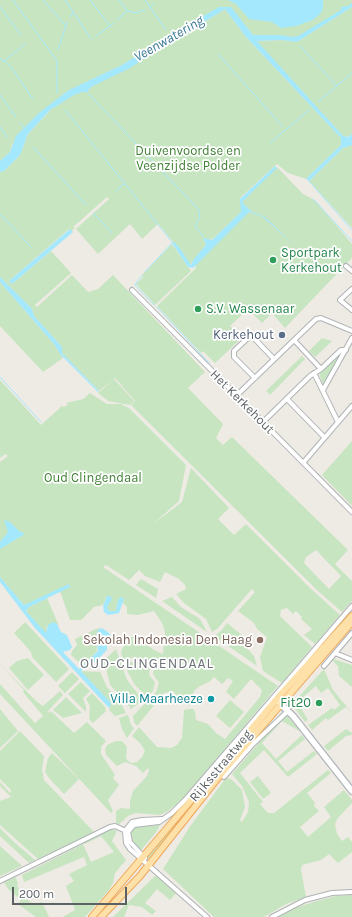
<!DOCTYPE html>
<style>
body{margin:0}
#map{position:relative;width:352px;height:917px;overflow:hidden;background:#eeeae4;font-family:Karla,sans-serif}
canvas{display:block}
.scale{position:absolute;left:12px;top:887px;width:115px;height:18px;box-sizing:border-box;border:2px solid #5c6164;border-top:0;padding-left:5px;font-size:12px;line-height:14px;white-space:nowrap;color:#5c6164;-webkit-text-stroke:3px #fff;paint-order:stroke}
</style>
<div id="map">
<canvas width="352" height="917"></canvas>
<div class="scale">200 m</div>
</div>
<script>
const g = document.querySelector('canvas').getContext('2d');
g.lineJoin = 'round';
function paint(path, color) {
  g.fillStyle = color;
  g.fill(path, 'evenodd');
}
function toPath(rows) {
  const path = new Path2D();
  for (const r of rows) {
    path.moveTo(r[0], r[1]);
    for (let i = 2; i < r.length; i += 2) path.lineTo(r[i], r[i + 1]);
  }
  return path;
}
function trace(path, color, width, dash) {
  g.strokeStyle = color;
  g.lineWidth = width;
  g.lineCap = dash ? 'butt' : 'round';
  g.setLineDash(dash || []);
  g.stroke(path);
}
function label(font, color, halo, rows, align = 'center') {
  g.font = font + ' Karla,sans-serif';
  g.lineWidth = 3.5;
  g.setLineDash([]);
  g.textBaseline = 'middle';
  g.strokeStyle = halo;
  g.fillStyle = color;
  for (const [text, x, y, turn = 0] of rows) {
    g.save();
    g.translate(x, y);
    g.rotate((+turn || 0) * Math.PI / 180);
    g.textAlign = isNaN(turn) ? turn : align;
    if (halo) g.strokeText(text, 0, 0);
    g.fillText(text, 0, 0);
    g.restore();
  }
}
const green = toPath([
 [0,0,352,0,352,4,297,38,254,37,229,7,220,8,167,39,171,43,225,9,246,37,341,138,341,145,306,179,288,173,277,164,240,198,240,199,277,167,303,194,316,201,352,244,352,258,285,328,272,313,262,323,250,311,247,314,245,312,230,326,242,338,215,363,203,351,201,353,157,306,196,268,194,262,245,212,241,204,241,212,215,237,211,240,203,238,206,245,190,265,181,251,158,224,142,239,130,224,98,254,76,229,109,199,107,197,73,227,75,228,71,231,69,229,9,281,12,284,51,251,71,273,35,305,37,307,72,275,88,292,98,289,113,275,205,372,188,388,223,424,216,438,223,445,232,437,348,550,335,564,352,581,352,601,342,612,318,591,131,405,135,401,115,378,99,391,62,353,62,347,34,316,32,309,0,277,0,172,4,171,20,155,28,134,59,101,20,132,12,145,10,152,0,161],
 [316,550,341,576,329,589,304,563,306,557],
 [352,7,352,134,347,137,343,136,256,41,282,40,297,42],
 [352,144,352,228,309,181,343,148],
 [172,244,191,271,155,305,136,284,143,277,142,275],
 [0,282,54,344,63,358,43,372,0,326],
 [322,338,332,341,315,357,309,351],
 [340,354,342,356,325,384,323,384,319,374],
 [302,356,305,359,270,395,266,391],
 [114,379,134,401,130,405,108,401,98,393],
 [0,380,41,425,62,406,64,407,68,405,66,403,83,399,90,393,107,404,121,404,129,408,186,465,179,501,153,524,182,502,191,468,229,508,218,519,234,535,246,524,310,588,340,615,315,644,304,635,312,629,301,619,302,617,296,611,293,614,287,608,281,610,280,616,312,647,282,683,263,671,260,657,267,637,257,629,254,623,238,611,255,592,252,589,217,629,212,632,206,619,184,603,177,595,176,594,186,589,185,585,179,579,165,572,160,582,145,576,139,570,129,580,106,565,103,567,278,686,182,800,168,811,160,815,135,813,128,816,118,825,116,822,116,811,121,808,130,809,130,801,133,791,147,776,149,770,148,768,143,773,136,766,125,762,117,766,106,755,105,749,107,745,116,741,122,741,127,747,126,757,127,760,131,763,137,762,142,757,145,751,140,743,132,736,139,727,157,747,171,748,177,745,182,738,184,710,190,709,193,709,195,711,196,720,208,724,216,733,225,739,260,697,262,690,251,679,234,699,226,692,233,681,228,678,222,684,214,677,209,682,200,686,195,690,189,701,189,706,180,700,173,691,164,693,137,726,134,722,133,716,156,692,159,683,153,674,154,668,152,665,135,657,123,660,121,652,128,637,137,637,154,650,163,654,165,632,162,623,154,611,138,615,127,614,127,607,122,602,124,599,118,600,116,611,109,611,107,607,110,596,107,596,103,605,94,607,81,620,70,620,60,591,70,587,24,605,15,595,0,577,0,462,8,456,5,454,0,458],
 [352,441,352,506,322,475],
 [141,579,158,589,156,598,136,585],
 [172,597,181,607,200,619,207,632,162,601],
 [47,598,59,626,57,624,47,626,46,634,26,611,29,607],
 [25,622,69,669,56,682,32,657,31,652,14,633],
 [227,623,248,640,246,647,254,656,257,666,214,636,221,631],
 [101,628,96,634,97,651,83,666,71,655,72,651,77,645,75,639,96,629],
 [116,649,127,680,143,700,131,709,123,698,110,685,106,668,96,668],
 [28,658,44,675,28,690,9,668,17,661],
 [333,659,352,665,352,687,339,676,338,666,332,660],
 [135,661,150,669,149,675,155,682,153,691,147,697,135,685,125,667,124,664],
 [0,664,36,701,43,706,60,691,63,695,48,711,50,713,51,711,74,733,87,722,106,741,101,747,101,754,115,775,113,778,119,785,108,800,113,811,111,813,0,694,0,684,35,723,43,716,23,692,24,690],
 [324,669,333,690,352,713,346,707,328,720,326,718,312,730,308,725,332,708,334,710,340,705,328,688,321,693,316,686,304,696,299,705,308,720,305,722,294,707,296,700],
 [81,671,100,672,107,687,119,700,126,713,115,716,109,710,110,707],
 [72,672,79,679,65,693,58,686],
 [81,682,90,691,83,698,86,707,86,712,68,694],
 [92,693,105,707,106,711,93,723,89,719,90,706,86,699],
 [66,697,82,713,63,718,53,710],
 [230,700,244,712,230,728,216,716],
 [0,709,18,731,0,748],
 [128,715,131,725,134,728,127,738,122,729,119,718],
 [287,716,301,732,282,721,262,743,276,759,302,735,305,739,278,761,287,772,314,751,317,754,288,777,264,750,240,773,263,802,260,804,268,813,274,813,328,770,331,773,307,793,315,803,314,806,319,811,300,827,308,837,331,817,324,807,344,790,352,800,352,803,337,819,335,824,337,834,342,841,348,837,352,842,352,852,338,863,329,854,321,860,302,865,301,869,306,897,286,904,264,917,214,917,163,869,191,825,226,778,231,779,242,790,245,807,240,820,242,822,248,812,249,802,242,786,232,774,281,717],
 [346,729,352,733,352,735,346,736,328,751,324,746],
 [20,731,44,756,42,769,44,780,95,833,38,859,0,825,0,801,11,797,0,786,0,782,10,793,11,790,0,779,0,751],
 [52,753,79,779,64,794,49,778,45,772,48,758],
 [258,776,271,793,263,799,250,782],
 [194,801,153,858,147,858,147,856],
 [152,824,152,826,160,824,157,831,142,849,138,850,130,842,130,832,139,825],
 [0,828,14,842,35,860,29,863,0,836],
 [111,829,117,831,112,841,126,860,115,873,113,883,109,890,85,917,63,917,75,910,66,886,74,881,69,874,87,865,84,857,24,882,22,875,83,844,91,862,114,852,101,836,85,844,84,842],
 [0,846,22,866,0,876],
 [156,875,176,893,170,900,157,889,145,903,156,911,152,915,142,907,129,905,124,917,113,917],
 [14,877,16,878,18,884,17,885,22,896,35,905,42,902,49,917,36,917,18,904,21,900,8,889,4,882],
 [352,895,352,917,278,917,292,909,317,901,336,896]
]);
const water = toPath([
 [228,0,323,0,323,8,321,13,313,20,296,26,281,28,272,22,249,19,236,4],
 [352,3,352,7,297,42,282,40,257,41,343,136,348,137,352,134,352,145,343,148,309,181,306,179,341,145,341,138,246,37,225,9,169,44,160,48,130,68,91,87,87,92,82,92,74,95,50,110,28,134,20,155,4,171,0,172,0,161,10,152,16,136,40,112,69,90,122,65,170,35,219,7,231,7,253,35,280,35,293,37,298,36,341,10,341,7,348,6],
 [275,166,277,168,242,202,252,212,265,217,296,247,263,217,249,212,193,268,188,267,172,243,174,242,179,247,191,265,194,259,206,245,203,238,212,240,241,212,240,199],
 [70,229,73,232,12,284,9,281],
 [0,277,32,309,34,316,62,347,62,353,99,391,98,392,61,355,54,344,0,282],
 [4,520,10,522,19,531,25,534,0,549,0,542,8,532],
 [0,577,24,605,69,584,70,587,29,607,26,611,46,633,48,625,53,622,57,624,61,632,67,635,72,647,70,650,63,652,79,669,98,651,96,637,98,630,102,628,109,633,111,636,107,643,107,650,96,661,81,671,111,703,110,707,109,708,35,628,0,582],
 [107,596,110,596,112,599,107,607,109,611,116,611,118,600,121,597,124,599,119,613,108,615,104,612,103,606]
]);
const stream = toPath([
 [13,0,57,61,57,93],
 [43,0,65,25],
 [65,0,91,39],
 [90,0,110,26],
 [119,0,127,11],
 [145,0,150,7],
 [154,4,150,7,166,30],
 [0,7,21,35],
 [70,17,73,13],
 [117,20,127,11,135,13,145,10],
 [96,36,114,23],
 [300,46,337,86],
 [58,50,67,22],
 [218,54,283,127],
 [0,59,4,61,25,44],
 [4,61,11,67,33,99],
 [87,92,199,210,200,217,195,226,204,237],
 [0,95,16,117],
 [318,102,352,73],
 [65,110,173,243],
 [20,122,24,128],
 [0,127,7,137],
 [270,143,309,110],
 [33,147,86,205],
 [308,180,352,230],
 [116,191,124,184],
 [313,199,352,241],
 [93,213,112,233],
 [0,214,31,247],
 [145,272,172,243],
 [142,275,135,285,154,305],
 [157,307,209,363],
 [0,377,41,422]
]);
const street = toPath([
 [346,266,352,271],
 [352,289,340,300,352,310],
 [132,290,352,512],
 [294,340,321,369],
 [314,373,338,422],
 [255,378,234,357,234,351,251,335,274,359],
 [323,390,352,338],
 [236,396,316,319,321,318,352,331],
 [287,399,324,437],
 [263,422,310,376,321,369,341,350,346,350],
 [303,463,352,406],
 [335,653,352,660],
 [324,666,352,633],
 [224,777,253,744,288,711],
 [162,819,142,820,132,822,125,831,126,843,130,849,207,917],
 [128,832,134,825,159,822,172,813,185,800,352,606],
 [128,832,130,842,145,858],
 [0,881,110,827,115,826,126,831],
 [272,917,305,900,332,893,352,892]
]);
const secondary = toPath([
 [278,702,293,716,352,791]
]);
const primary = toPath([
 [92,917,282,693,352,616],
 [101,917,140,876,225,769,352,622]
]);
const markers = [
 [273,260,4,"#2e9e5b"],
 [198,309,4,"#2e9e5b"],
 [282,335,4,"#5c6f8a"],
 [260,640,4,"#8d6e63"],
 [211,699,4,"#0f9aa8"],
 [319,703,4,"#2e9e5b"]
];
const parkNames = [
 ["Duivenvoordse en",188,151],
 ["Veenzijdse Polder",188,166],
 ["Oud Clingendaal",93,478]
];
const leisureNames = [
 ["Sportpark",281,253],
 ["Kerkehout",281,268],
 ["S.V. Wassenaar",206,309],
 ["Fit20",311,703,"right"]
];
const serviceNames = [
 ["Kerkehout",274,335]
];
const streetNames = [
 ["Het Kerkehout",242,402,45],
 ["Rijksstraatweg",221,766,-50]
];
const educationNames = [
 ["Sekolah Indonesia Den Haag",252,640]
];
const cultureNames = [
 ["Villa Maarheeze",203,699]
];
const waterNames = [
 ["Veenwatering",169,39,-30]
];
const neighbourhoodNames = [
 ["OUD-CLINGENDAAL",147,664]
];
paint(green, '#c8e5c1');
paint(water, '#a4e8fe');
trace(stream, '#a4e8fe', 1);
trace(street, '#afb3b6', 6);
trace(secondary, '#b0b5b9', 8);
trace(primary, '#efa95c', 8);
trace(street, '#fff', 4);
trace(secondary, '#fff', 5.5);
trace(primary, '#fee0a9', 6);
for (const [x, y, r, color] of markers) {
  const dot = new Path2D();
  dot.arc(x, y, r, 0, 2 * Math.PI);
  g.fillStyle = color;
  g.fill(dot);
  trace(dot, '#fff', 1.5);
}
label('13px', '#408235', '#fff', parkNames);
label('13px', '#27864d', '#fff', leisureNames, 'left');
label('13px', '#4e5e75', '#fff', serviceNames, 'right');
label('13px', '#5c6164', '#fff', streetNames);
label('13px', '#785e54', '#fff', educationNames, 'right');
label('13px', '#0d838f', '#fff', cultureNames, 'right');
label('italic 14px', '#3a7895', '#fff', waterNames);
g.letterSpacing = '1px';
label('14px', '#6d7376', '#fff', neighbourhoodNames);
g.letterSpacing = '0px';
</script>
